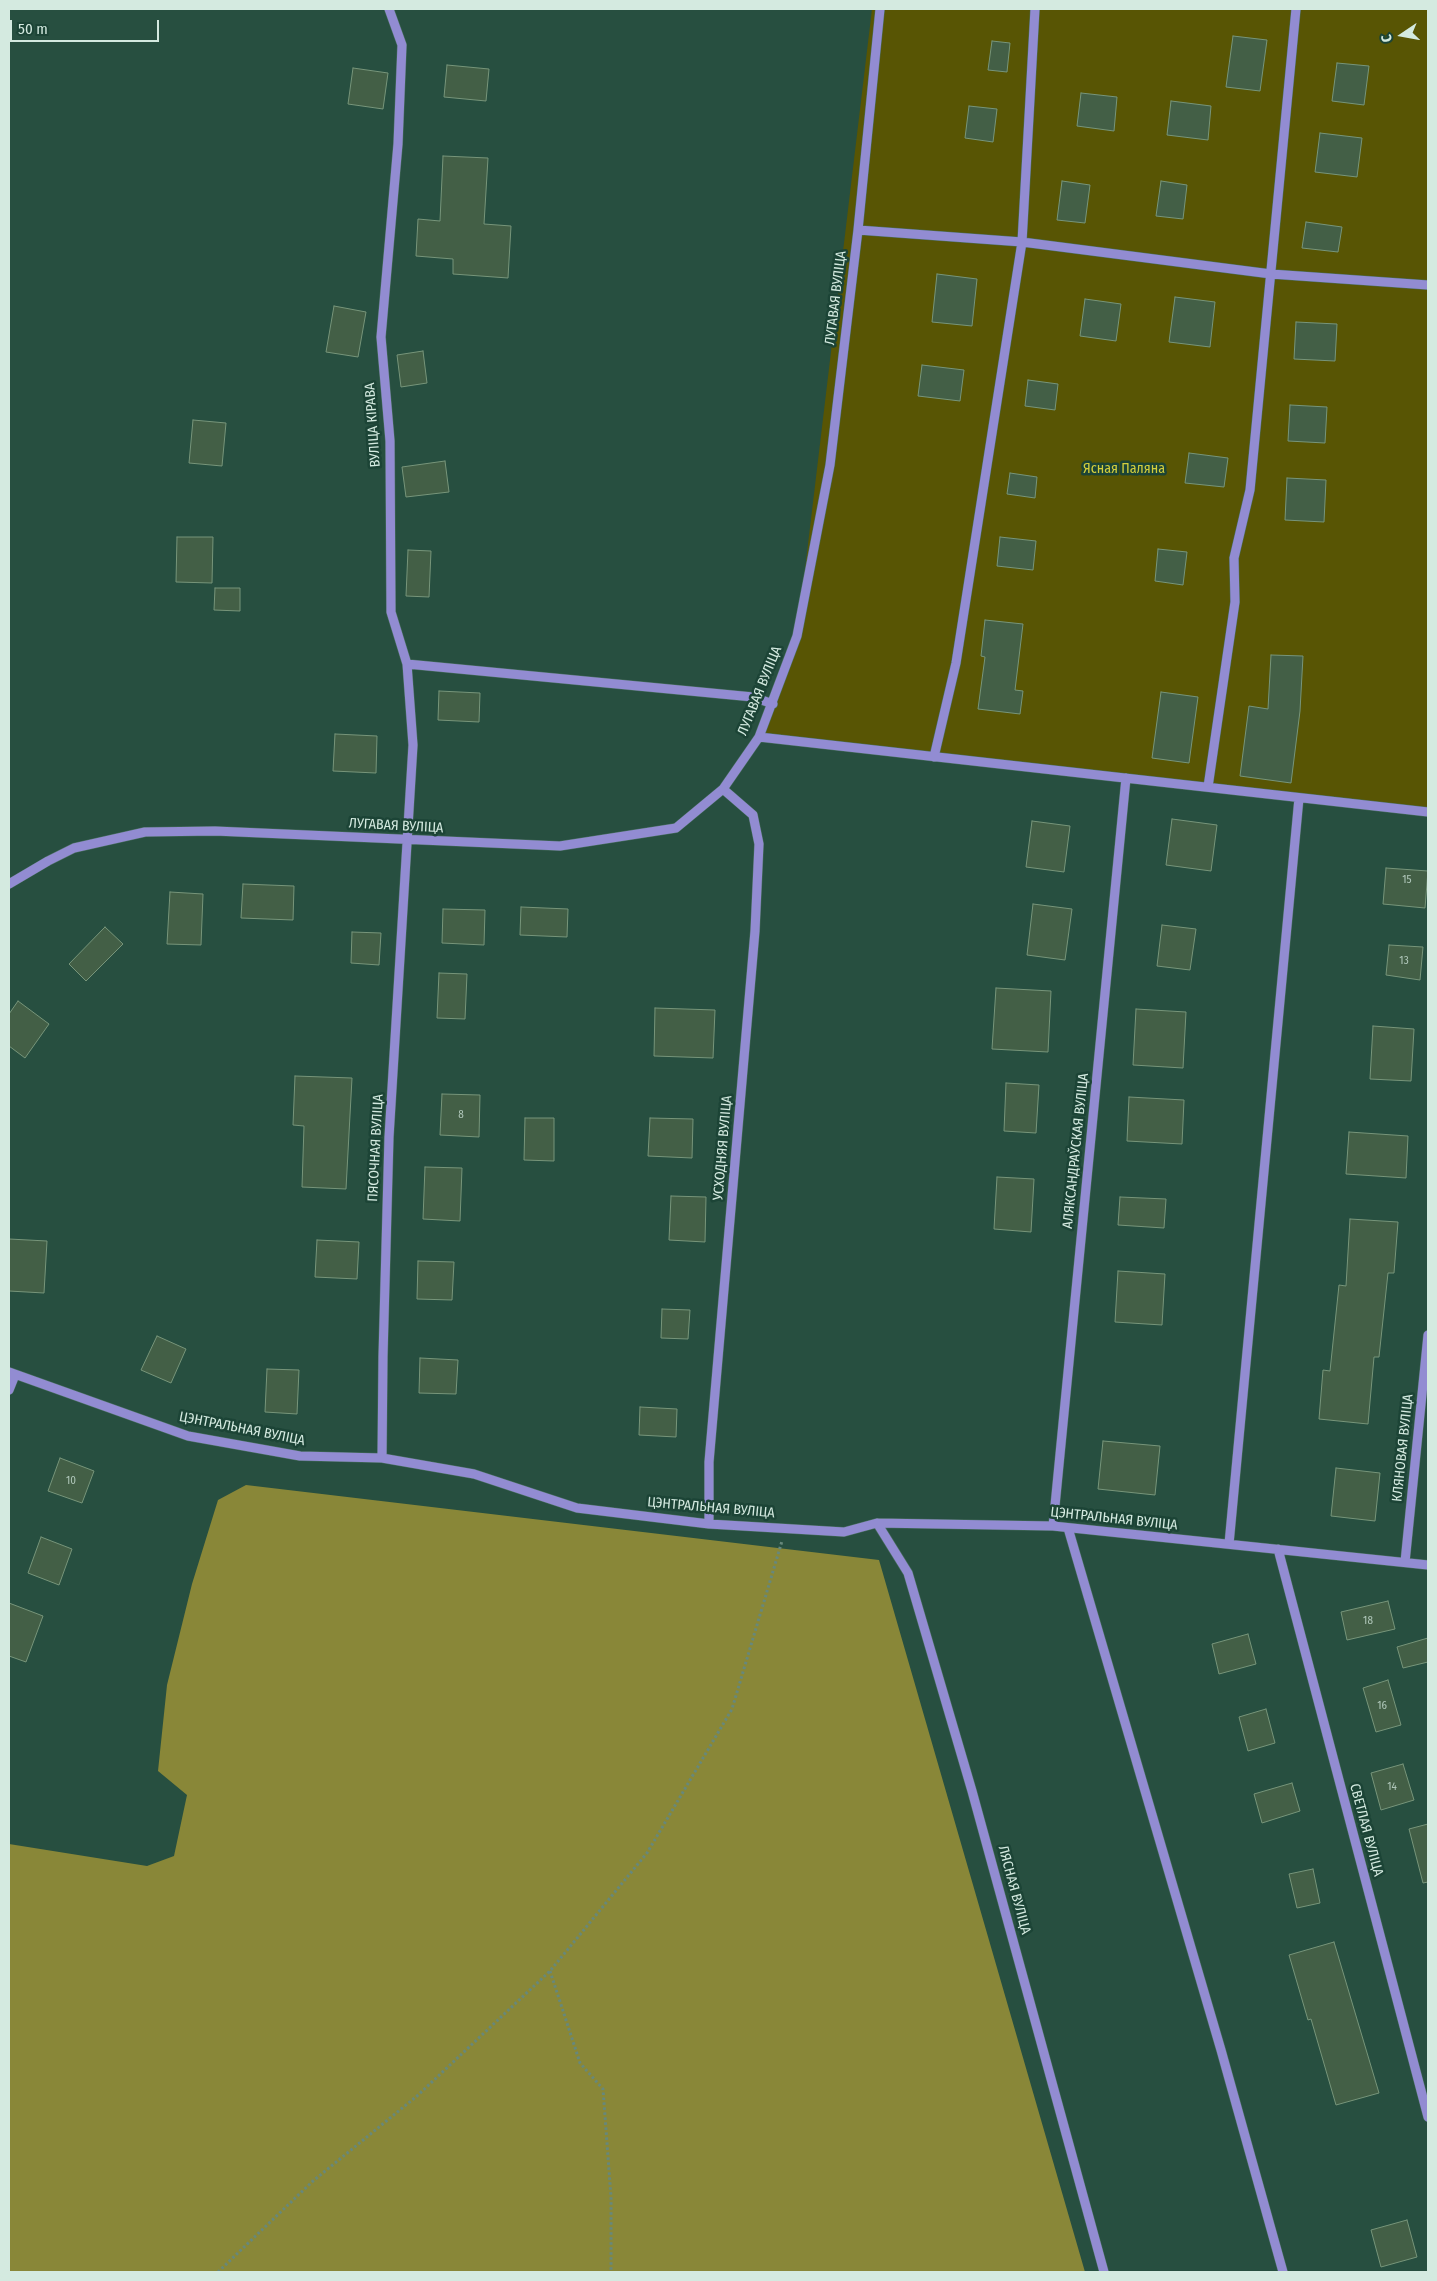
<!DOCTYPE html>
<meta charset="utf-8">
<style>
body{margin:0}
#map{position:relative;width:1437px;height:2281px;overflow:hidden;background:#274f40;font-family:"Fira Sans Condensed",sans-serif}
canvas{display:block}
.frame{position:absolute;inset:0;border:10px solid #d4eae0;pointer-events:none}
.north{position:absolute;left:1377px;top:10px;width:50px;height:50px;-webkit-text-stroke:4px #1c4436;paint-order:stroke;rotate:258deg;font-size:14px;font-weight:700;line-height:20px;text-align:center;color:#d4eae0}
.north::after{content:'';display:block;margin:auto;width:18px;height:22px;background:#d4eae0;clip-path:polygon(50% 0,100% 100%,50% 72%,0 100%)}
.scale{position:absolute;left:10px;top:20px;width:149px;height:22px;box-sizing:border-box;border:2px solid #d4eae0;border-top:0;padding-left:6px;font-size:15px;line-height:18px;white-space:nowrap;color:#d4eae0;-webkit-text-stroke:4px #1c4436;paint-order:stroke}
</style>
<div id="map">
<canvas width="1437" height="2281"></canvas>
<div class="frame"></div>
<div class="north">С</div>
<div class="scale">50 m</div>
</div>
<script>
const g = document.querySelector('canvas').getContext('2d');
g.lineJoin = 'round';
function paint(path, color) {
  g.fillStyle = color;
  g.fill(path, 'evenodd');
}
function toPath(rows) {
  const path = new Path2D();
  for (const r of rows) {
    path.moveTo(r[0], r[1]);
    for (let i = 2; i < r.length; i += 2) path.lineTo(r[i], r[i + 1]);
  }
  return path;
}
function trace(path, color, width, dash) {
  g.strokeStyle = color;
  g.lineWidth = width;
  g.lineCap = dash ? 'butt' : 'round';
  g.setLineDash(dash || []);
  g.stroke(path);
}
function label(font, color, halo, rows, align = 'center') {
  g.font = font + ' "Fira Sans Condensed",sans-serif';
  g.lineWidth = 5;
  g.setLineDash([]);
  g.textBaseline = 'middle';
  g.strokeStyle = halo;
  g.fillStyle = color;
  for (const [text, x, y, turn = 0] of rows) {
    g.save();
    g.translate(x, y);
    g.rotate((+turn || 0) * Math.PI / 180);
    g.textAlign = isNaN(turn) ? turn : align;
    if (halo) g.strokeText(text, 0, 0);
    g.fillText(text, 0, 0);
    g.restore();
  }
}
const green = toPath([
 [872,9,1428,9,1428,812,759,737,797,636]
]);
const forest = toPath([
 [246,1485,879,1560,1085,2272,9,2272,9,1844,147,1866,174,1856,187,1795,158,1771,167,1685,192,1584,218,1500]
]);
const building = toPath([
 [1233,36,1267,40,1260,91,1226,87,1233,36],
 [992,41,1010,43,1007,72,988,70,992,41],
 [1337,63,1369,66,1364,105,1332,101,1337,63],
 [447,65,489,69,486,101,444,97,447,65],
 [353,68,388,73,383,109,348,104,353,68],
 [1081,93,1117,97,1114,131,1077,126,1081,93],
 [1171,101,1211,106,1208,140,1167,135,1171,101],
 [969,106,997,109,993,142,965,138,969,106],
 [1320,133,1362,138,1357,177,1315,172,1320,133],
 [443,156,488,158,484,224,511,226,508,278,453,274,453,259,416,256,418,219,440,221,443,156],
 [1062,181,1090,185,1085,223,1057,220,1062,181],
 [1161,181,1187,185,1183,219,1156,216,1161,181],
 [1306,222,1342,227,1338,252,1302,248,1306,222],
 [937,274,977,279,972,326,932,322,937,274],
 [1175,297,1215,302,1210,347,1169,342,1175,297],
 [1085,299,1121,304,1116,341,1080,336,1085,299],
 [334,306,366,312,358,357,326,352,334,306],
 [1296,322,1337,324,1335,361,1294,359,1296,322],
 [423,351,427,383,401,387,397,355,423,351],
 [922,365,964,370,960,401,918,396,922,365],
 [1028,380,1058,384,1055,410,1025,406,1028,380],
 [1290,405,1327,407,1325,443,1288,441,1290,405],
 [193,420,226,423,222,466,189,463,193,420],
 [1189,453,1228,458,1224,487,1185,483,1189,453],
 [445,461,449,492,406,497,402,467,445,461],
 [1010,473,1037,477,1035,498,1007,494,1010,473],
 [1287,478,1326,480,1324,522,1285,520,1287,478],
 [177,537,213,537,212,583,176,582,177,537],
 [1000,537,1036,541,1033,570,997,566,1000,537],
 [1158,549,1187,552,1183,585,1155,581,1158,549],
 [408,550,431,551,429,597,406,596,408,550],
 [215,588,240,588,240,611,214,610,215,588],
 [985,620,1023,624,1015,690,1023,691,1020,714,978,709,985,657,981,656,985,620],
 [1271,655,1303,656,1300,711,1291,783,1240,776,1249,706,1268,709,1271,655],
 [439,691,480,693,479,722,438,720,439,691],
 [1161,692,1198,697,1189,763,1152,758,1161,692],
 [335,734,377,736,376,773,333,771,335,734],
 [1172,819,1217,825,1211,871,1166,865,1172,819],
 [1032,821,1070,826,1064,872,1026,867,1032,821],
 [1386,868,1428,871,1425,908,1383,904,1386,868],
 [243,884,294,886,293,920,241,918,243,884],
 [170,892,203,894,201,945,167,944,170,892],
 [1033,904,1072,909,1065,960,1027,955,1033,904],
 [521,907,568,909,567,937,520,935,521,907],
 [443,909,485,910,484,945,442,943,443,909],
 [1162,925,1196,929,1190,970,1157,966,1162,925],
 [105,927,123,944,86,981,69,964,105,927],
 [352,932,381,933,379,965,351,963,352,932],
 [1389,945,1423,947,1420,980,1386,975,1389,945],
 [439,973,467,974,465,1019,437,1018,439,973],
 [996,988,1051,991,1048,1052,992,1049,996,988],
 [18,1001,49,1024,25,1058,9,1046,9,1014,18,1001],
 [655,1008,715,1010,713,1058,654,1056,655,1008],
 [1136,1009,1186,1012,1183,1068,1133,1065,1136,1009],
 [1373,1026,1414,1029,1411,1081,1370,1079,1373,1026],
 [295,1076,352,1078,346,1189,302,1187,304,1126,293,1125,295,1076],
 [1006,1083,1039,1085,1036,1133,1004,1131,1006,1083],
 [442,1094,480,1095,479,1137,440,1135,442,1094],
 [1129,1097,1184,1100,1182,1144,1127,1141,1129,1097],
 [525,1118,554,1118,554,1161,524,1160,525,1118],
 [650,1118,693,1119,692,1158,648,1156,650,1118],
 [1349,1132,1408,1136,1406,1178,1346,1174,1349,1132],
 [425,1167,462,1168,460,1221,423,1219,425,1167],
 [997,1177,1034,1179,1031,1232,994,1229,997,1177],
 [671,1196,706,1197,705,1242,669,1240,671,1196],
 [1120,1197,1166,1199,1164,1228,1118,1225,1120,1197],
 [1350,1219,1398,1222,1394,1273,1388,1273,1379,1357,1374,1357,1368,1424,1319,1419,1323,1370,1330,1371,1339,1285,1346,1286,1350,1219],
 [9,1239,47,1241,44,1293,9,1291,9,1239],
 [317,1240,359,1242,357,1279,315,1277,317,1240],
 [418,1261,454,1262,452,1300,417,1299,418,1261],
 [1118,1271,1165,1274,1162,1325,1115,1322,1118,1271],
 [662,1309,690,1310,688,1339,661,1338,662,1309],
 [157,1336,186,1349,171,1383,141,1370,157,1336],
 [420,1358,458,1360,456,1394,419,1393,420,1358],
 [267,1369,299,1370,297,1414,265,1412,267,1369],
 [640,1407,677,1409,676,1437,639,1435,640,1407],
 [1103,1441,1160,1446,1155,1495,1098,1489,1103,1441],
 [60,1458,94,1471,82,1503,48,1491,60,1458],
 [1336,1468,1380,1473,1375,1521,1331,1516,1336,1468],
 [41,1537,72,1549,59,1585,28,1573,41,1537],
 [1388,1601,1395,1629,1347,1640,1341,1612,1388,1601],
 [9,1603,43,1616,26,1662,9,1656,9,1603],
 [1248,1634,1256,1664,1219,1674,1212,1644,1248,1634],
 [1428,1638,1428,1662,1403,1668,1397,1647,1428,1638],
 [1388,1680,1401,1725,1376,1732,1363,1688,1388,1680],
 [1266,1709,1275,1743,1248,1751,1239,1717,1266,1709],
 [1403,1764,1414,1800,1381,1810,1371,1773,1403,1764],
 [1292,1783,1300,1811,1262,1823,1254,1794,1292,1783],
 [1428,1824,1428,1882,1423,1883,1409,1829,1428,1824],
 [1313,1869,1320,1903,1297,1908,1289,1874,1313,1869],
 [1334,1942,1379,2093,1336,2105,1311,2019,1308,2020,1289,1955,1334,1942],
 [1407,2220,1417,2257,1381,2267,1371,2230,1407,2220]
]);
const path = toPath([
 [550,1971,580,2063,603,2089,611,2197,611,2272],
 [218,2272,313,2181,417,2096,550,1971,647,1853,732,1709,782,1541]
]);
const minor = toPath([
 [858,230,1022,242,1271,274,1428,285],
 [407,664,753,697,773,704],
 [759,737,1428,812],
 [934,757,956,663,1022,242,1035,9],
 [1208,787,1235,602,1234,558,1250,490,1296,9],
 [9,884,48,861,74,848,145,832,215,831,560,846,676,828,723,789,759,737,797,636,830,465,858,230,880,9],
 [9,1372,188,1436,300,1456,382,1458,474,1474,577,1508,709,1524,844,1532,877,1523,1053,1526,1428,1565],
 [9,1390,15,1375],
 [382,1458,383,1356,389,1137,413,745,407,664,391,612,390,441,381,337,398,144,402,45,389,9],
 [877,1523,908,1573,972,1791,1104,2272],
 [709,1524,709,1462,755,931,759,844,753,815,723,789],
 [1053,1526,1126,778],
 [1068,1528,1221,2050,1283,2272],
 [1229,1544,1299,798],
 [1278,1549,1428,2117],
 [1405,1562,1428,1335]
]);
const numberNames = [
 ["15",1407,880],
 ["13",1404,961],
 ["8",461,1115],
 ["10",71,1481],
 ["18",1368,1621],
 ["16",1382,1706],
 ["14",1392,1787]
];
const streetNames = [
 ["ЛУГАВАЯ ВУЛІЦА",836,298,-83],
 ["ВУЛІЦА КІРАВА",373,425,-94],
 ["ЛУГАВАЯ ВУЛІЦА",760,691,-68],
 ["ЛУГАВАЯ ВУЛІЦА",396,826,3],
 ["ПЯСОЧНАЯ ВУЛІЦА",376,1148,-87],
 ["УСХОДНЯЯ ВУЛІЦА",723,1148,-85],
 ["АЛЯКСАНДРАЎСКАЯ ВУЛІЦА",1076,1151,-84],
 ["ЦЭНТРАЛЬНАЯ ВУЛІЦА",242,1429,11],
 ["КЛЯНОВАЯ ВУЛІЦА",1403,1448,-84],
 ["ЦЭНТРАЛЬНАЯ ВУЛІЦА",711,1508,5],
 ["ЦЭНТРАЛЬНАЯ ВУЛІЦА",1114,1519,6],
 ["СВЕТЛАЯ ВУЛІЦА",1366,1830,75],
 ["ЛЯСНАЯ ВУЛІЦА",1014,1890,75]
];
const parkNames = [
 ["Ясная Паляна",1124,469]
];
paint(green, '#585504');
paint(forest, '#898738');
paint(building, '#435f46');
trace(building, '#77957a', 1);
trace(minor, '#4a6e60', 10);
trace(path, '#67887b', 3, [2.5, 2.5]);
trace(minor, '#928cd2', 9);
label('11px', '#b0c7ba', null, numberNames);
label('14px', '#d4eae0', '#1c4436', streetNames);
label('14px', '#d3ce3d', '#1c4436', parkNames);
</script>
